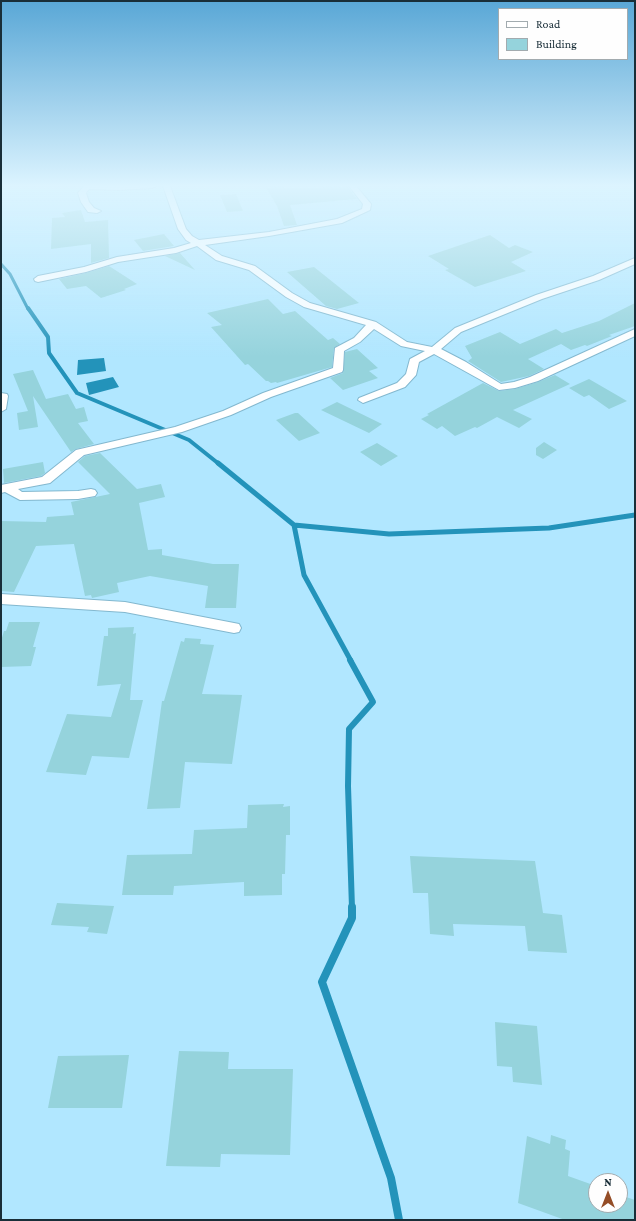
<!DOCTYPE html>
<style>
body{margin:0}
#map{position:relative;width:636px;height:1221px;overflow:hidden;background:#b1e7ff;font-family:"Crimson Pro",serif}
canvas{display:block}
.frame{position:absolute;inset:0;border:2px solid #192e38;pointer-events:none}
.legend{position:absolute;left:498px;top:8px;width:130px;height:52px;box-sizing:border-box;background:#fefefe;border:1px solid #a2abaf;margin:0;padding:5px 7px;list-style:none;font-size:12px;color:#192e38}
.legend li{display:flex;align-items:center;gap:8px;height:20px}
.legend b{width:20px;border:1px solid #a2abaf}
.north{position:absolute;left:588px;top:1173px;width:40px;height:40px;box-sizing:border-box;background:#fefefe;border:1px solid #a2abaf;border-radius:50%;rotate:0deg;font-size:11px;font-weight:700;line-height:16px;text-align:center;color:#192e38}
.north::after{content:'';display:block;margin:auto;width:14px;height:18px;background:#944d27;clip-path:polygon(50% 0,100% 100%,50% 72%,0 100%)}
</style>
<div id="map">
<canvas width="636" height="1221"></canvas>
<div class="frame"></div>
<ul class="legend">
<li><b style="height:5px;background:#fff"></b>Road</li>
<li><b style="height:11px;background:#95d3dc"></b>Building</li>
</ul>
<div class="north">N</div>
</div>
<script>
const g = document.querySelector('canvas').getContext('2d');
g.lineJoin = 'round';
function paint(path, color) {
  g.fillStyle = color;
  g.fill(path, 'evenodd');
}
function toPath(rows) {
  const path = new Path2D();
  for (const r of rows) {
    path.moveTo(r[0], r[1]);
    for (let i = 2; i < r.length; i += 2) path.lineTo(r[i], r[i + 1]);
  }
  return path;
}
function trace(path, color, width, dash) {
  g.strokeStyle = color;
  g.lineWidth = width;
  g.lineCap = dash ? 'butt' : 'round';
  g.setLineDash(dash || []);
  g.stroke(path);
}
const water = toPath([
 [104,358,106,371,77,375,78,360],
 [113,377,119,387,89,395,86,383]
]);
const streamFar4 = toPath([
 [1,264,10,274,28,309]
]);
const streamFar3 = toPath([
 [28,308,48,337,49,353,77,393,189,440,219,464]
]);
const streamFar2 = toPath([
 [218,463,294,525,304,575,351,661],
 [294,525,389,534,549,528,635,515]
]);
const streamFar1 = toPath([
 [350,660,373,702,349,729,348,786,352,908]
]);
const stream = toPath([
 [352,907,352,918,322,982,391,1178,399,1220]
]);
const building = toPath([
 [270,186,284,186,284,188,323,188,322,186,341,186,342,187,348,187,357,199,290,205,297,225,284,226,277,206,266,188,271,188],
 [236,194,243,211,227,212,220,195],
 [81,210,85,222,108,220,109,258,91,263,91,244,51,249,52,218,65,217,62,213],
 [164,234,174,246,143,251,134,240],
 [490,235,509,248,515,245,533,252,511,262,526,271,475,287,445,270,449,269,428,256],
 [180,253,195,270,165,256],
 [109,266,137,284,124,289,126,290,101,298,86,286,67,289,59,279,86,273],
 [314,267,359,303,337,309,326,306,287,272],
 [268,299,283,314,295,311,328,340,333,338,340,344,334,348,332,367,277,383,276,382,271,383,268,381,266,381,248,364,245,365,211,327,222,325,207,313],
 [635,303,635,326,609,335,612,336,587,346,585,345,571,350,561,344,528,359,544,369,529,376,501,382,468,361,472,358,465,346,500,332,520,344,556,329,562,333,599,321],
 [357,349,378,368,369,371,378,378,343,390,330,378,343,373,345,352],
 [33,370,46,399,68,394,76,409,84,407,88,421,78,423,94,444,76,449,71,452,33,396,38,427,19,430,17,413,28,411,13,374],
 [555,375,570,384,513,410,532,419,519,428,497,417,477,428,475,427,455,436,442,426,437,429,421,419,429,415,427,414,483,383,499,391,515,389,538,382],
 [589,379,627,401,609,409,589,395,584,397,569,388],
 [337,402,382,424,369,433,321,410],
 [295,413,298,413,320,433,299,441,276,420],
 [544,442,557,450,543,459,536,455,536,448],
 [377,443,398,456,381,466,360,452],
 [100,453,137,489,161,484,165,497,139,503,148,550,162,549,162,555,213,564,239,564,236,608,205,608,208,586,150,576,117,583,119,592,92,598,91,595,85,596,74,544,36,546,14,592,1,591,1,521,46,522,47,517,74,515,71,502,110,494,78,462,85,456],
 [43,462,45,473,41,476,4,483,3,469],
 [9,622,40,622,33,647,36,647,31,666,1,667,1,641,4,631,6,631],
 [134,627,133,634,136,633,130,700,143,700,129,758,92,756,86,775,46,772,67,714,111,717,121,684,97,686,104,636,108,636,108,628],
 [185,638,201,639,200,644,214,645,202,694,242,695,232,764,185,762,180,808,147,809,162,701,164,701,181,641,184,642],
 [284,804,283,807,290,806,290,835,286,835,285,874,282,874,282,895,244,896,244,882,174,886,173,895,122,895,127,855,192,854,194,830,247,828,248,805],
 [410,856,535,861,543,913,562,915,567,953,528,951,525,926,453,924,454,936,430,934,428,893,413,893],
 [57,903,114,906,107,934,87,932,89,927,51,925],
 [495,1022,537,1026,542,1085,513,1082,512,1067,497,1066],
 [179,1051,229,1052,228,1069,293,1069,290,1155,221,1154,220,1167,166,1166],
 [129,1055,122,1108,48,1108,58,1056],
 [551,1135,566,1140,565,1149,570,1151,568,1176,596,1186,596,1205,620,1205,620,1195,635,1200,635,1220,565,1220,518,1203,527,1136,550,1144]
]);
const street = toPath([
 [84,186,156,186,152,188,119,190,89,189,86,193,89,202,94,208,101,211,97,213,88,212,81,202,78,193,84,186],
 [163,186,170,186,186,229,192,236,199,240,269,232,337,219,362,209,363,204,349,186,356,186,371,204,370,210,342,223,269,236,205,245,222,256,255,266,292,293,310,303,376,322,407,342,432,347,455,328,536,295,593,276,635,258,635,264,599,280,542,299,461,332,441,349,466,362,501,384,514,382,530,377,635,329,635,336,538,381,515,388,499,390,434,354,419,362,416,375,405,387,363,403,358,400,359,398,397,383,406,374,410,359,425,351,401,346,374,329,360,342,344,351,343,370,342,372,271,397,231,415,182,432,84,455,50,483,18,489,22,492,78,491,91,489,95,490,97,493,95,496,78,499,20,500,5,492,1,493,1,485,42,477,76,450,175,427,223,411,263,393,333,368,335,348,354,338,366,325,304,307,286,297,249,270,216,260,197,246,176,253,118,262,86,272,38,282,35,281,34,279,38,276,84,267,117,257,174,248,191,243,186,240,178,229,163,186],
 [1,393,7,394,8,396,6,409,1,412,1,393],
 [1,594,125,602,234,623,239,624,241,628,239,632,234,633,125,612,1,604,1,594]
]);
paint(water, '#2393ba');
trace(streamFar4, '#2393ba', 3);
trace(streamFar3, '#2393ba', 4);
trace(streamFar2, '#2393ba', 5);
trace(streamFar1, '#2393ba', 6);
trace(stream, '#2393ba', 8);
paint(building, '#95d3dc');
trace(street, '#83b8cf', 2);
paint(street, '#fff');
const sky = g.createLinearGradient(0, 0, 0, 357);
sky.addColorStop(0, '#59a7d6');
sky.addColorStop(0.52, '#dcf4ff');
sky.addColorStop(1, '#dcf4ff00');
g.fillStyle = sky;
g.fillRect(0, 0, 636, 357);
</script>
